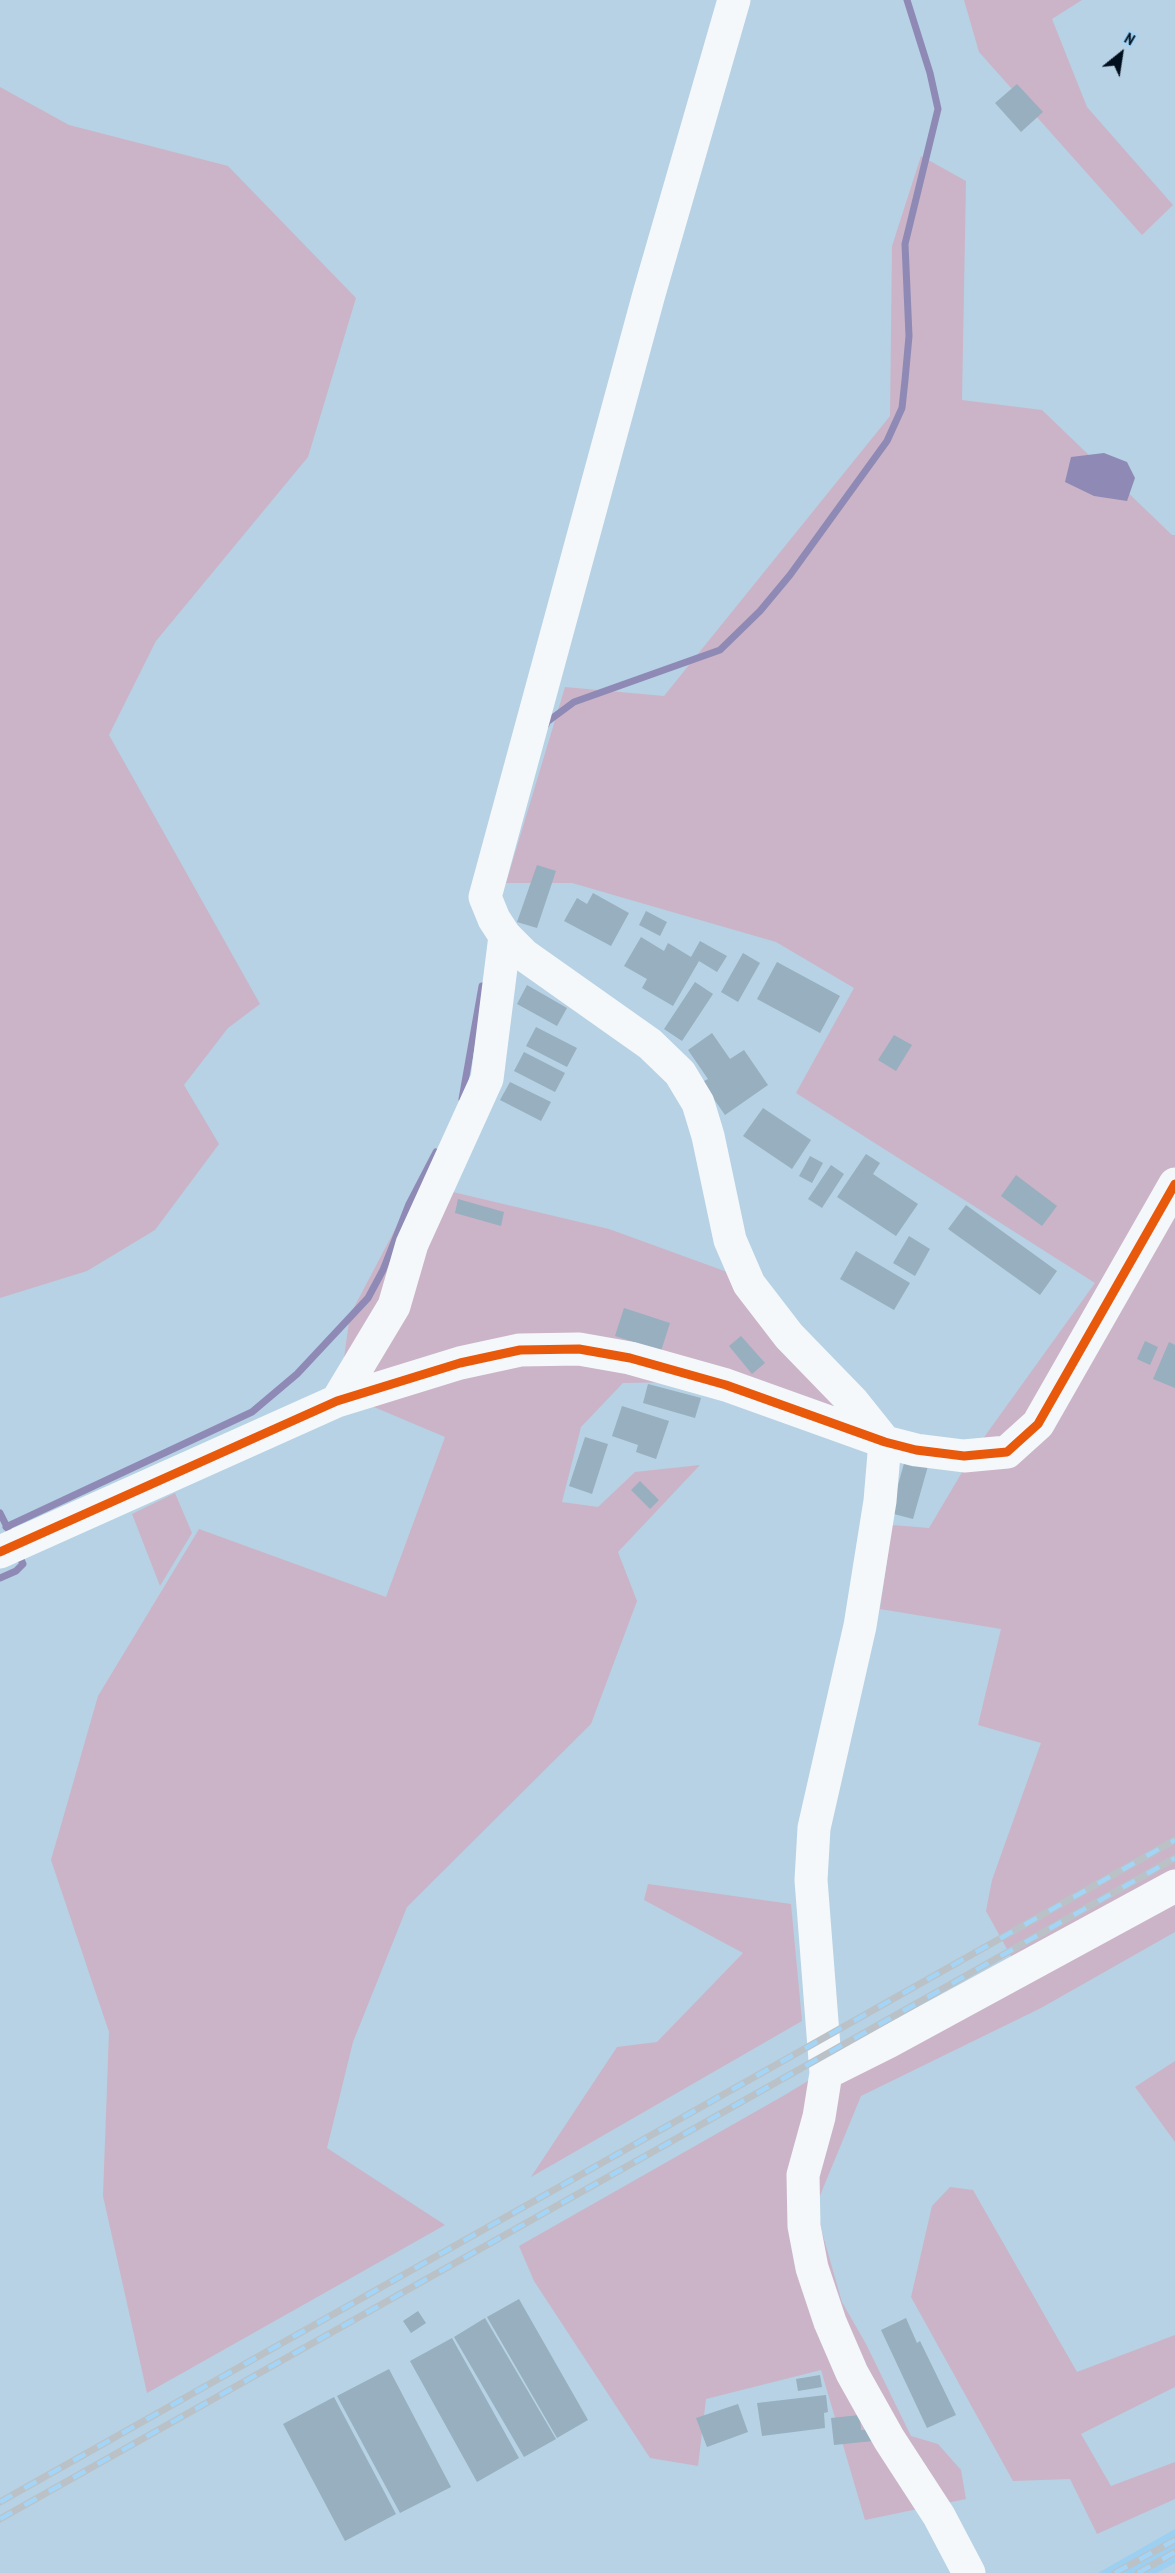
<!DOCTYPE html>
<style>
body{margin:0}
#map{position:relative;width:1175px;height:2573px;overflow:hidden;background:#b7d2e4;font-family:"PT Sans Narrow",sans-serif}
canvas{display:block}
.north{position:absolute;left:1091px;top:24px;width:60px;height:60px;-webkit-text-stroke:4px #a4d5f7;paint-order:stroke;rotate:30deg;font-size:16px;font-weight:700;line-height:24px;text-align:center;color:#000f1e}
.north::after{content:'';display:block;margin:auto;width:21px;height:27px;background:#000f1e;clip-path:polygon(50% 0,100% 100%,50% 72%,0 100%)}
</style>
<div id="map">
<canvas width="1175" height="2573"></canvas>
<div class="north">N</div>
</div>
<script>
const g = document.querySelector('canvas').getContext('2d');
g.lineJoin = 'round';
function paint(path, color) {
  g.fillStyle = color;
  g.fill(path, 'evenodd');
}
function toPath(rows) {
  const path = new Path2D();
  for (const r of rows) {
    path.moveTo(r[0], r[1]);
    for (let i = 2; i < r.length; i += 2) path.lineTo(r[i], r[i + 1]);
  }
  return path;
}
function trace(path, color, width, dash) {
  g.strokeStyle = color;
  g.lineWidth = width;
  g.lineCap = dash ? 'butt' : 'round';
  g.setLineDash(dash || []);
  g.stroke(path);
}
const built = toPath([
 [1175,2529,1175,2563,1157,2573,1098,2573]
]);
const green = toPath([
 [964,0,1082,0,1052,19,1087,107,1173,205,1142,235,979,52],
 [0,87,69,125,228,166,356,298,308,457,156,641,109,735,260,1004,228,1028,184,1085,219,1144,155,1230,87,1271,0,1298],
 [921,156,966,181,962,400,1042,410,1172,535,1175,535,1175,1932,1041,2008,861,2096,817,2203,822,2232,842,2302,866,2344,911,2436,938,2444,961,2470,966,2499,865,2520,821,2370,706,2399,698,2466,650,2458,534,2281,519,2246,783,2096,1012,1958,986,1911,992,1880,1041,1743,978,1725,1001,1629,880,1609,892,1525,929,1528,977,1447,1095,1283,796,1093,854,988,776,942,572,883,506,883,565,687,664,696,890,416,892,246],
 [419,1184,609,1229,763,1285,889,1430,756,1381,623,1383,581,1427,562,1502,598,1507,635,1472,700,1465,618,1552,637,1601,591,1724,407,1907,353,2042,327,2148,445,2225,147,2393,103,2196,109,2032,51,1860,98,1696,199,1529,386,1597,445,1437,362,1402,342,1372,350,1315],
 [175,1493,192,1533,160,1586,132,1514],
 [648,1884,791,1904,802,2021,531,2177,617,2047,657,2042,743,1953,644,1900],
 [1175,2061,1175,2142,1135,2087],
 [950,2187,973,2190,1077,2372,1175,2335,1175,2387,1081,2434,1111,2486,1175,2462,1175,2499,1097,2534,1070,2479,1013,2481,911,2297,932,2206]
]);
const water = toPath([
 [1104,453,1127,462,1135,478,1127,501,1094,496,1065,482,1071,457]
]);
const stream = toPath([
 [546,725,547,722,574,702,720,650,760,611,790,575,887,441,902,408,905,380,909,336,905,244,938,109,930,73,907,0],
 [462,1099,482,986],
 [0,1513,8,1529],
 [6,1527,252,1412,297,1374,368,1298,383,1270,409,1204,436,1152],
 [0,1578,16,1571,23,1564,18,1553]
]);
const building = toPath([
 [1017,84,1043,112,1021,132,995,103],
 [537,865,556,871,537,928,517,922],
 [593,893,629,913,611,946,564,921,577,898,587,904],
 [646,911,667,922,660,936,639,925],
 [641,937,664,951,668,943,691,957,700,941,727,956,717,972,699,961,673,1006,642,988,647,979,624,966],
 [743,953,760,963,738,1002,721,992],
 [777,962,840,996,820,1033,757,999],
 [695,982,713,994,682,1041,664,1029],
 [527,985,567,1008,557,1026,517,1004],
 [536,1027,577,1048,567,1067,526,1046],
 [712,1033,730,1059,744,1050,768,1085,725,1115,702,1082,708,1079,688,1050],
 [894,1035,912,1045,896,1071,878,1060],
 [524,1052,565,1073,555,1092,514,1071],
 [510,1082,551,1102,541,1121,500,1100],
 [763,1108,811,1140,792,1169,743,1136],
 [866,1154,880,1163,873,1174,918,1204,896,1236,837,1197],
 [810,1156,823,1163,812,1183,799,1176],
 [831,1165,844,1174,822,1208,808,1199],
 [1016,1175,1057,1206,1042,1226,1001,1196],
 [458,1199,504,1212,501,1226,455,1213],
 [966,1205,1057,1271,1040,1295,948,1229],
 [909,1236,930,1249,915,1276,893,1263],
 [856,1251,910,1283,894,1310,840,1279],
 [624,1308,670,1323,661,1351,615,1336],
 [741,1336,765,1363,752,1374,729,1346],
 [1145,1341,1158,1347,1150,1365,1137,1359],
 [1169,1342,1175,1345,1175,1388,1153,1379],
 [648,1384,701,1398,695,1418,643,1403],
 [622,1406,669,1421,656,1459,636,1452,638,1445,612,1436],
 [585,1437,608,1444,592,1494,569,1486],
 [905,1460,928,1466,913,1519,890,1513],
 [640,1481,659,1500,650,1509,631,1490],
 [519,2299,588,2420,557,2438,487,2317],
 [418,2311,426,2323,411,2333,403,2321],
 [485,2318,556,2439,524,2457,454,2337],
 [906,2318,917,2343,920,2341,956,2415,927,2428,881,2330],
 [452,2338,519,2458,477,2482,410,2361],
 [389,2369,451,2487,400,2513,337,2396],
 [820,2375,822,2387,798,2391,796,2379],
 [826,2395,828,2412,824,2413,825,2428,762,2436,757,2403],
 [334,2397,396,2514,345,2541,283,2424],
 [738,2404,748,2432,707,2447,696,2418],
 [860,2415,861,2430,871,2430,873,2441,834,2445,831,2418]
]);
const minor = toPath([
 [734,0,649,294,485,897,494,919,505,936,524,955,650,1044,680,1073,698,1103,708,1136,730,1240,749,1284,789,1336,853,1402,885,1442,880,1501,860,1626,814,1828,811,1880,826,2073,819,2117,803,2175,804,2226,812,2268,830,2322,852,2373,889,2439,939,2516,969,2573],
 [337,1401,394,1306,412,1244,487,1079,505,936],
 [0,1552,337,1401,460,1363,520,1350,579,1349,630,1358,726,1385,885,1442,916,1450,964,1456,1007,1452,1038,1424,1175,1184],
 [826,2073,888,2042,1175,1886]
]);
const rail = toPath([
 [0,2502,1175,1840],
 [0,2519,1175,1858],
 [1115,2573,1175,2540],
 [1138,2573,1175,2552]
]);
const cycleway = toPath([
 [0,1552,337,1401,460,1363,520,1350,579,1349,630,1358,726,1385,885,1442,916,1450,964,1456,1007,1452,1038,1424,1175,1184]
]);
paint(built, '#9dcff1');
paint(green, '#cbb4c7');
paint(water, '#8e8ab5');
trace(stream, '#8e8ab5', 7);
paint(building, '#97afbe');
trace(minor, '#f4f8fb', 33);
trace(rail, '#bac2c7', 7);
trace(rail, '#a4d5f7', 4.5, [14]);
trace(cycleway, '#e8590c', 9);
</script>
